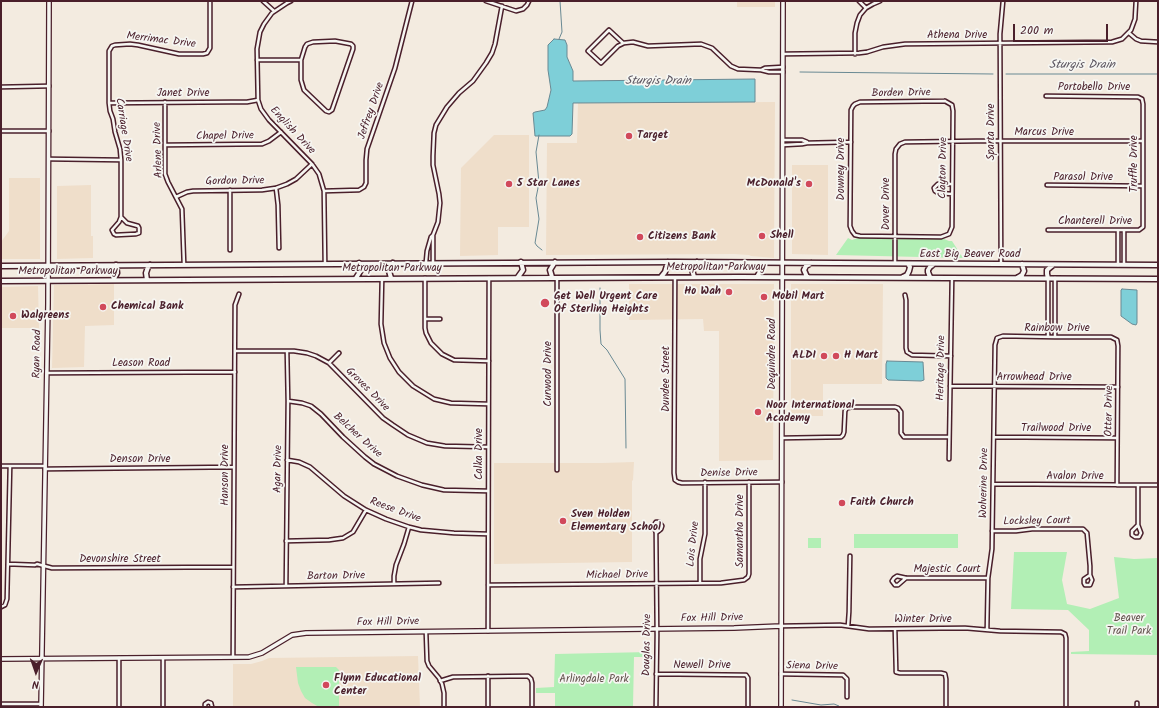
<!DOCTYPE html>
<style>
body{margin:0}
#map{position:relative;width:1159px;height:708px;overflow:hidden;background:#f3ebe0;font-family:Kalam,sans-serif}
canvas{display:block}
.frame{position:absolute;inset:0;border:2px solid #4a1f2b;pointer-events:none}
.north{position:absolute;left:16px;top:652px;width:40px;height:40px;-webkit-text-stroke:3px #f6f6f2;paint-order:stroke;rotate:182deg;font-size:11px;font-weight:700;line-height:16px;text-align:center;color:#4a1f2b}
.north::after{content:'';display:block;margin:auto;width:14px;height:18px;background:#4a1f2b;clip-path:polygon(50% 0,100% 100%,50% 72%,0 100%)}
.scale{position:absolute;left:1013px;top:24px;width:95px;height:18px;box-sizing:border-box;border:2px solid #4a1f2b;border-top:0;padding-left:5px;font-size:12px;line-height:14px;white-space:nowrap;color:#4a1f2b;-webkit-text-stroke:3px #f6f6f2;paint-order:stroke}
</style>
<div id="map">
<canvas width="1159" height="708"></canvas>
<div class="frame"></div>
<div class="north">N</div>
<div class="scale">200 m</div>
</div>
<script>
const g = document.querySelector('canvas').getContext('2d');
g.lineJoin = 'round';
function paint(path, color) {
  g.fillStyle = color;
  g.fill(path, 'evenodd');
}
function toPath(rows) {
  const path = new Path2D();
  for (const r of rows) {
    path.moveTo(r[0], r[1]);
    for (let i = 2; i < r.length; i += 2) path.lineTo(r[i], r[i + 1]);
  }
  return path;
}
function trace(path, color, width, dash) {
  g.strokeStyle = color;
  g.lineWidth = width;
  g.lineCap = dash ? 'butt' : 'round';
  g.setLineDash(dash || []);
  g.stroke(path);
}
function label(font, color, halo, rows, align = 'center') {
  g.font = font + ' Kalam,sans-serif';
  g.lineWidth = 3.5;
  g.setLineDash([]);
  g.textBaseline = 'middle';
  g.strokeStyle = halo;
  g.fillStyle = color;
  for (const [text, x, y, turn = 0] of rows) {
    g.save();
    g.translate(x, y);
    g.rotate((+turn || 0) * Math.PI / 180);
    g.textAlign = isNaN(turn) ? turn : align;
    if (halo) g.strokeText(text, 0, 0);
    g.fillText(text, 0, 0);
    g.restore();
  }
}
const built = toPath([
 [737,1,775,1,775,7,737,7],
 [775,102,774,258,751,256,749,255,734,254,546,255,547,143,577,143,578,103],
 [494,135,529,135,529,227,498,227,498,255,460,256,461,168],
 [792,165,828,165,828,255,792,254],
 [9,178,40,178,40,259,1,259,1,242,9,231],
 [91,185,91,236,93,236,93,258,57,259,57,186],
 [114,284,114,325,85,326,84,367,52,368,54,285],
 [629,284,774,284,773,460,719,461,719,331,704,331,703,319,629,320],
 [791,284,883,284,882,384,823,384,823,416,791,416],
 [38,286,39,328,1,328,1,287],
 [634,462,633,480,632,481,632,562,494,564,494,463,602,463],
 [418,656,420,707,233,707,233,664,251,664,262,661,269,658]
]);
const green = toPath([
 [848,238,852,240,858,238,944,239,949,241,952,241,963,258,836,255],
 [854,534,958,534,958,548,854,548],
 [808,538,821,538,821,548,808,548],
 [1014,552,1067,552,1062,580,1067,604,1090,609,1119,598,1114,557,1134,559,1158,558,1158,655,1071,654,1071,652,1089,651,1089,630,1068,610,1011,609],
 [650,652,650,657,634,657,633,707,555,707,555,693,536,693,536,688,554,687,555,654],
 [296,667,336,667,339,670,339,707,319,707,312,703,305,698,301,691,298,683]
]);
const water = toPath([
 [554,39,565,40,567,45,567,57,573,71,573,81,755,79,755,102,573,103,572,134,570,136,535,136,533,113,535,112,545,110,547,107,551,90,548,70,548,45,554,39],
 [1122,289,1137,290,1137,323,1136,325,1132,324,1121,316,1121,290,1122,289],
 [887,361,923,362,924,380,921,381,888,380,886,378,886,364,887,361]
]);
const stream = toPath([
 [559,39,562,32,560,1],
 [800,72,993,74],
 [1006,74,1158,74],
 [539,135,536,152,539,183,536,198,539,219,535,243,537,246,542,250],
 [600,288,600,330,601,344,607,350,625,379,626,448],
 [792,700,821,705,834,704,839,706,839,707]
]);
const street = toPath([
 [263,1,274,11],
 [291,1,287,3,272,13,264,24,260,32,257,49,258,100,261,109,269,120,312,164,319,174,324,191,325,263],
 [486,1,516,11,523,9,527,5,529,1],
 [859,1,866,8,873,4,880,1],
 [1129,33,1136,39,1141,41,1158,42],
 [623,43,609,30,588,51,601,63,618,46,624,43,633,42,648,46,701,44,712,48,731,66,738,69,761,70,769,72,783,72],
 [783,54,859,53,867,52,883,47,905,44,1112,42,1122,39,1131,30,1135,19,1136,1],
 [855,54,855,33,857,23,860,15,866,8],
 [257,60,301,60,305,47,307,44,313,42,335,41,351,44,353,46,353,49,332,110,329,112,326,111,304,90,301,80,301,60],
 [761,70,765,68,783,67],
 [1,87,49,86],
 [1046,96,1138,97,1142,99,1143,104,1143,227,1139,230,1048,230],
 [945,101,952,105,953,111,952,227,949,234,941,237,860,236,855,235,852,231,850,226,851,110,853,106,855,104,860,102,945,101],
 [165,102,165,174,168,182,182,209,184,264],
 [109,103,231,102,247,102,258,100],
 [1,131,49,131],
 [783,140,802,140,807,142],
 [166,145,262,144,269,141,281,132],
 [783,145,802,144,807,143,851,142],
 [49,159,121,160],
 [1047,185,1143,186],
 [276,188,278,205,279,248],
 [230,190,230,250],
 [324,191,359,190,364,187,366,183,366,160,367,149,395,68,412,1],
 [952,194,938,193,935,191,934,188,938,184,952,184],
 [176,197,187,192,193,191,262,190,276,188,287,184,296,179,312,164],
 [121,217,127,223,138,226,139,228,139,233,136,234,116,235,114,234,112,230,119,222,121,217,121,160,120,149,115,132,113,119,110,111,109,103,109,51,112,46,115,45,130,44,138,45,179,54,203,54,207,53,210,48,210,1],
 [433,235,438,222,440,203,439,194,433,165,433,156,434,133,436,125,447,107,459,93,473,81,486,63,492,53,495,44,502,6],
 [426,262,427,251,431,237,433,235,433,263],
 [895,263,895,154,896,149,900,144,905,142,976,141,1143,141],
 [1001,264,1000,34,1003,1],
 [1124,264,1124,230],
 [1118,265,1118,230],
 [425,278,425,328,426,333,431,343,442,354,454,360,489,361],
 [675,278,674,473,675,480,678,482,682,483,782,482],
 [382,279,381,324,384,343,390,358,399,372,413,386,434,399,451,403,488,404],
 [905,295,906,300,906,348,907,352,912,355,951,356],
 [425,319,440,319],
 [1048,337,1048,279],
 [1055,337,1055,278],
 [235,351,294,351,307,353,316,356,329,363,383,418,393,425,408,435,427,443,445,446,488,447],
 [329,363,339,353],
 [47,373,235,372],
 [950,386,1118,387],
 [288,401,302,403,311,406,321,414,343,437,365,457,374,464,397,476,422,485,444,490,488,491],
 [994,437,1117,438],
 [782,438,841,437,843,435,844,432,845,411,847,408,852,407,895,407,898,408,901,412,901,433,904,437,949,437],
 [949,459,952,278],
 [287,460,299,462,310,467,344,496,366,510,386,519,409,527,421,530,454,533,488,534],
 [1,466,45,466],
 [45,469,234,467],
 [557,470,557,278],
 [993,484,1158,485],
 [1138,525,1132,531,1132,535,1135,537,1139,537,1141,533,1138,525,1138,485],
 [992,531,1016,531,1032,529,1083,529,1087,533,1090,566,1090,575,1092,580,1090,585,1085,585,1084,583,1084,579,1090,575],
 [286,541,329,540,343,538,353,532,366,510],
 [8,564,35,565,37,564,52,568,233,567],
 [906,578,898,585,895,585,892,581,894,578,897,576,906,578,988,578],
 [700,583,700,559,705,534,705,482],
 [394,584,394,576,396,565,404,544,409,527],
 [488,585,721,583,744,580,748,577,749,574,749,482],
 [286,586,288,401,287,351],
 [233,587,439,583],
 [1,607,5,605,7,599,10,466],
 [781,626,840,625,869,629,965,628,1000,631,1061,632,1065,634,1066,638,1066,707],
 [848,626,849,612,850,556],
 [895,629,896,669,896,672,900,673,941,673,945,674,946,679,946,707],
 [987,630,988,578,992,549,995,345,997,338,1003,336,1055,337,1111,337,1117,340,1118,346,1117,485],
 [488,631,489,278],
 [426,632,427,661,429,666,439,678,442,684,444,693,444,707],
 [233,657,235,305,239,294],
 [119,658,119,707],
 [656,674,746,675,748,678,748,707],
 [781,674,843,675,847,679,847,697],
 [440,681,453,677,528,676,531,679,532,683,532,707],
 [1137,703,1137,707],
 [1,704,41,704],
 [163,707,163,658],
 [205,707,205,704,208,702,211,703,212,707],
 [488,707,488,676],
 [656,707,657,635,656,533,661,529,662,526,659,522,656,522,654,525,656,533]
]);
const secondary = toPath([
 [1,659,249,657,262,653,292,635,306,633,734,628,781,626],
 [41,707,48,304,49,1],
 [781,707,783,1]
]);
const primary = toPath([
 [1,266,675,262,1158,265],
 [518,277,523,270,521,262],
 [552,277,550,270,555,262],
 [661,277,665,272,668,262],
 [694,277,692,269,697,262],
 [757,277,761,270,760,263],
 [807,277,804,270,806,266,811,263],
 [903,277,907,275,909,271,910,267,908,264],
 [930,277,928,272,928,270,930,267,934,264],
 [356,278,361,270,359,263],
 [391,278,389,271,393,263],
 [1017,278,1022,275,1024,271,1022,264],
 [1048,278,1047,274,1047,270,1053,265],
 [113,280,117,273,116,265],
 [147,280,146,273,148,267,150,265],
 [1,281,739,277,1158,279]
]);
const markers = [
 [629,136,4,"#d1495b"],
 [509,184,4,"#d1495b"],
 [809,184,4,"#d1495b"],
 [762,236,4,"#d1495b"],
 [640,237,4,"#d1495b"],
 [729,292,4,"#d1495b"],
 [764,297,4,"#d1495b"],
 [545,303,5,"#d1495b"],
 [103,307,4,"#d1495b"],
 [13,316,4,"#d1495b"],
 [824,356,4,"#d1495b"],
 [836,356,4,"#d1495b"],
 [758,412,4,"#d1495b"],
 [842,503,4,"#d1495b"],
 [563,521,4,"#d1495b"],
 [326,685,4,"#d1495b"]
];
const streetNames = [
 ["Athena Drive",957,36],
 ["Merrimac Drive",161,41,7],
 ["Portobello Drive",1094,88],
 ["Janet Drive",183,94],
 ["Borden Drive",901,94,-1],
 ["Jeffrey Drive",372,111,-71],
 ["Carriage Drive",123,130,81],
 ["English Drive",292,131,47],
 ["Sparta Drive",992,132,-90],
 ["Marcus Drive",1044,133],
 ["Chapel Drive",225,137,-1],
 ["Arlene Drive",159,150,-92],
 ["Truffle Drive",1135,164,-90],
 ["Clayton Drive",944,168,-89],
 ["Downey Drive",842,169,-90],
 ["Parasol Drive",1083,178],
 ["Gordon Drive",235,182,-1],
 ["Dover Drive",887,204,-90],
 ["Chanterell Drive",1095,222],
 ["East Big Beaver Road",970,255],
 ["Metropolitan Parkway",716,268],
 ["Metropolitan Parkway",392,269],
 ["Metropolitan Parkway",68,272],
 ["Rainbow Drive",1057,329],
 ["Ryan Road",38,354,-89],
 ["Dequindre Road",773,354,-90],
 ["Leason Road",141,364],
 ["Heritage Drive",942,368,-89],
 ["Curwood Drive",549,374,-90],
 ["Arrowhead Drive",1034,378],
 ["Dundee Street",667,379,-90],
 ["Groves Drive",367,390,45],
 ["Otter Drive",1110,411,-89],
 ["Trailwood Drive",1056,429],
 ["Belcher Drive",357,436,42],
 ["Calka Drive",480,454,-90],
 ["Denson Drive",140,460],
 ["Agar Drive",279,469,-89],
 ["Denise Drive",729,474,-1],
 ["Hanson Drive",226,475,-90],
 ["Avalon Drive",1075,477],
 ["Wolverine Drive",985,483,-89],
 ["Reese Drive",395,511,20],
 ["Locksley Court",1037,522,-1],
 ["Samantha Drive",741,531,-90],
 ["Lois Drive",694,544,-84],
 ["Devonshire Street",120,560],
 ["Majestic Court",947,570],
 ["Michael Drive",617,576,-1],
 ["Barton Drive",336,577,-1],
 ["Fox Hill Drive",712,619,-1],
 ["Winter Drive",923,620],
 ["Fox Hill Drive",388,623,-1],
 ["Douglas Drive",648,645,-89],
 ["Newell Drive",702,666],
 ["Siena Drive",812,667,1]
];
const poiNames = [
 ["Target",637,136],
 ["5 Star Lanes",517,184],
 ["McDonald's",801,184,"right"],
 ["Shell",770,236],
 ["Citizens Bank",648,237],
 ["Ho Wah",721,292,"right"],
 ["Get Well Urgent Care",554,297],
 ["Of Sterling Heights",554,310],
 ["Mobil Mart",772,297],
 ["Chemical Bank",111,307],
 ["Walgreens",21,316],
 ["ALDI",816,356,"right"],
 ["H Mart",844,356],
 ["Noor International",766,406],
 ["Academy",766,419],
 ["Faith Church",850,503],
 ["Sven Holden",571,515],
 ["Elementary School",571,528],
 ["Flynn Educational",334,679],
 ["Center",334,692]
];
const parkNames = [
 ["Beaver",1129,619],
 ["Trail Park",1129,632],
 ["Arlingdale Park",594,680]
];
const waterNames = [
 ["Sturgis Drain",1082,66],
 ["Sturgis Drain",658,82]
];
paint(built, '#efdeca');
paint(green, '#b2efb5');
paint(water, '#7ecfd8');
trace(water, '#698993', 1);
trace(stream, '#698993', 1);
trace(street, '#4a1f2b', 5.5);
trace(secondary, '#4a1f2b', 6);
trace(primary, '#4a1f2b', 7);
trace(street, '#f6f6f2', 2.5);
trace(secondary, '#f6f6f2', 3.5);
trace(primary, '#f6f6f2', 4);
for (const [x, y, r, color] of markers) {
  const dot = new Path2D();
  dot.arc(x, y, r, 0, 2 * Math.PI);
  g.fillStyle = color;
  g.fill(dot);
  trace(dot, '#f6f6f2', 1.5);
}
label('11px', '#4a1f2b', '#f6f6f2', streetNames);
label('bold 11px', '#4a1f2b', '#f6f6f2', poiNames, 'left');
label('11px', '#64534e', '#f6f6f2', parkNames);
label('italic 12px', '#5a545f', '#f6f6f2', waterNames);
</script>
